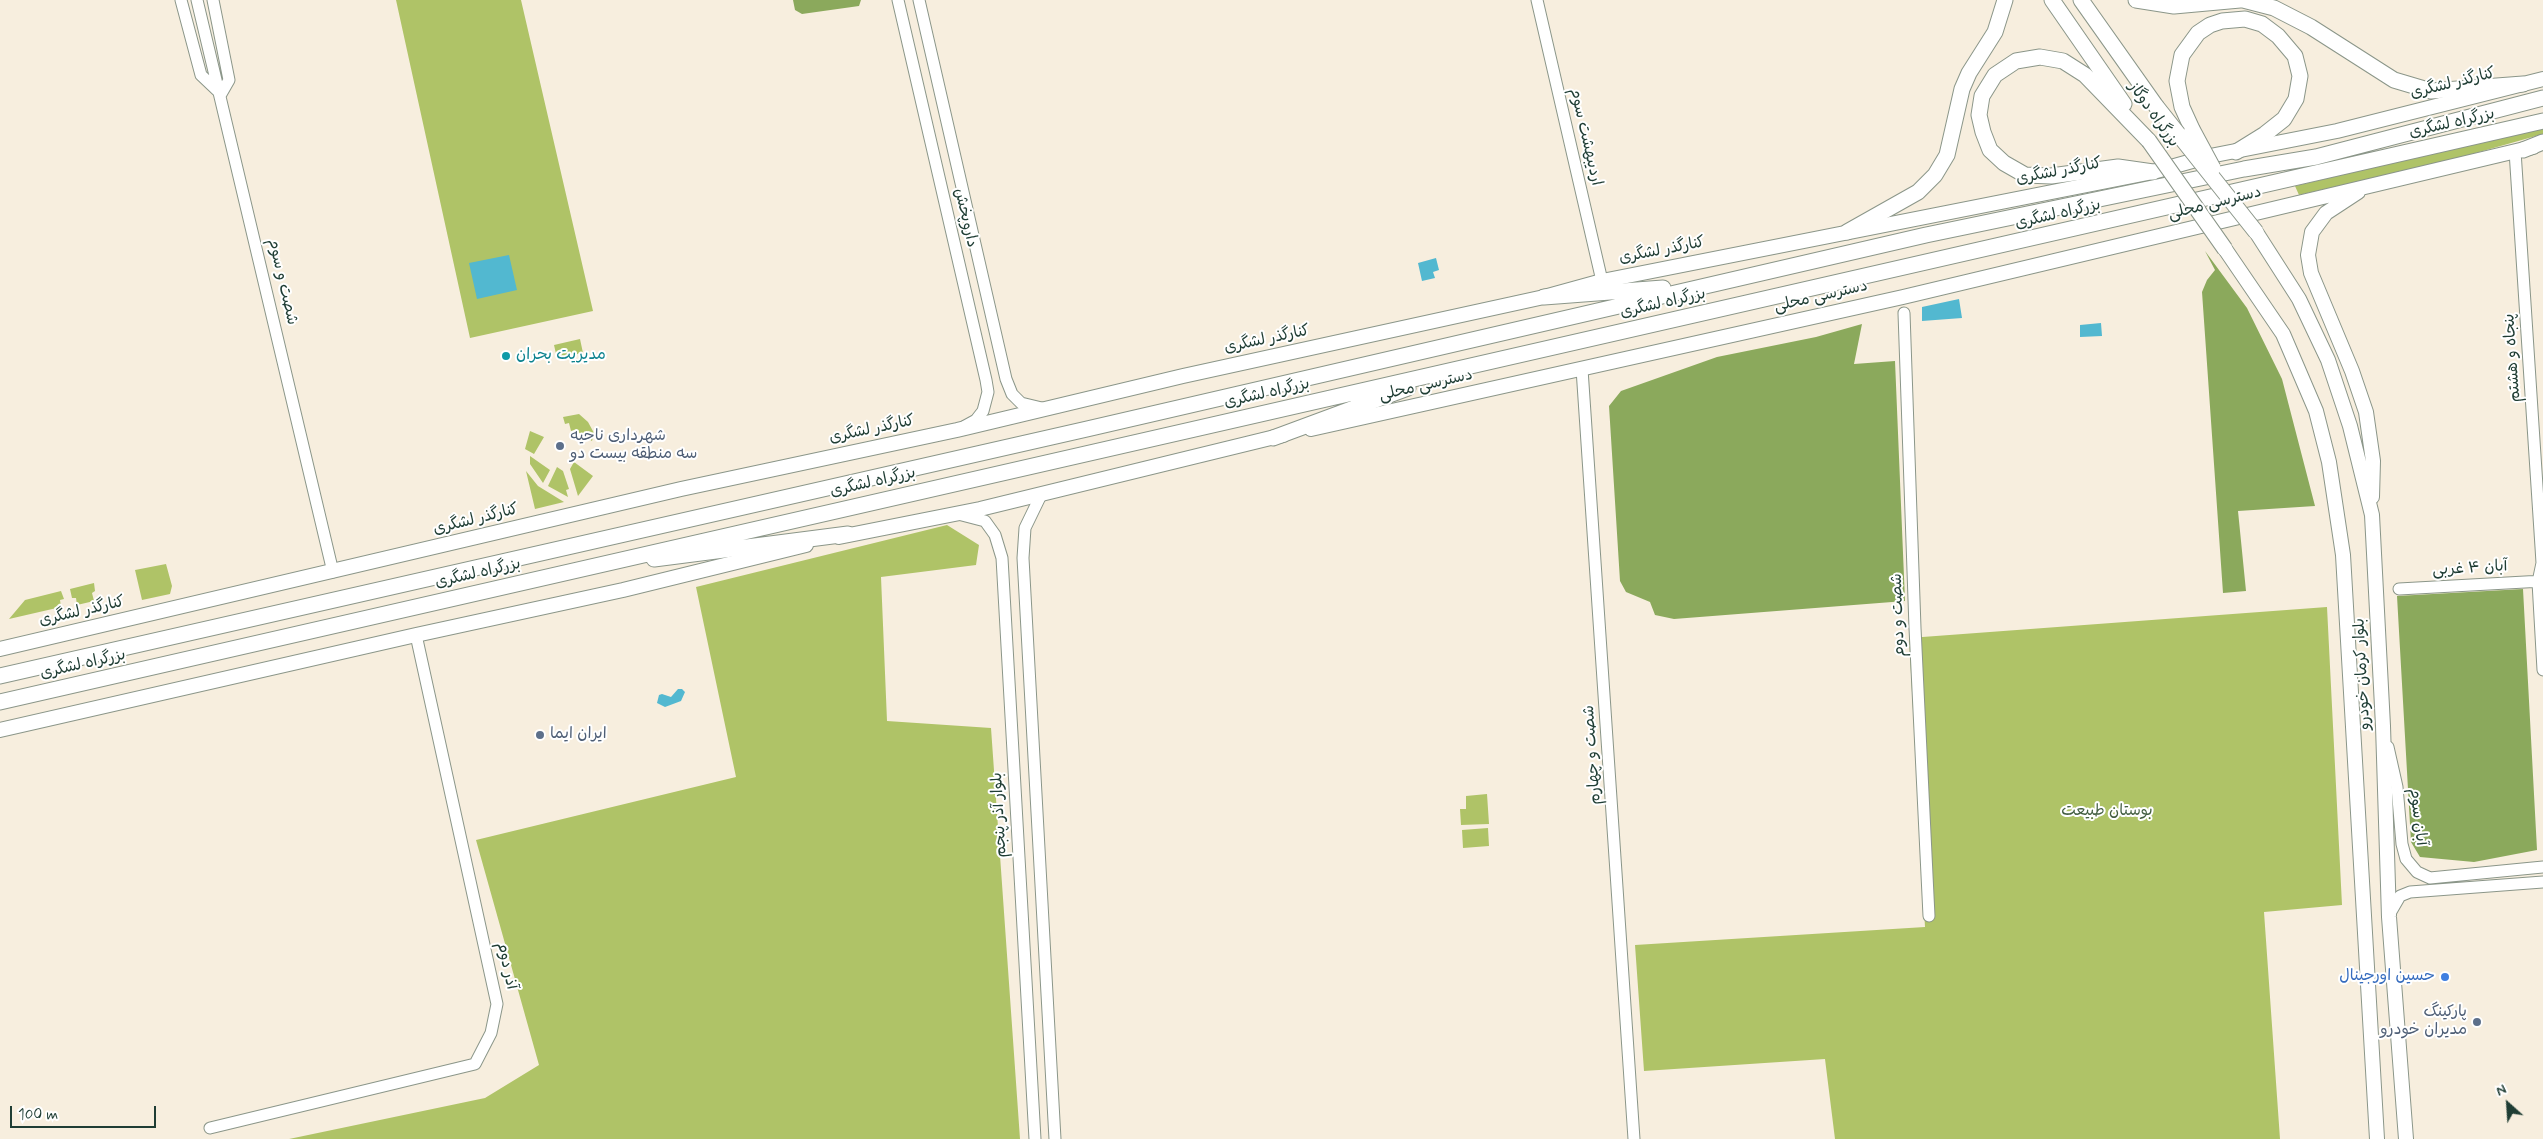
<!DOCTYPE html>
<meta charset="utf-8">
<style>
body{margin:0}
#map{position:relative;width:2543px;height:1139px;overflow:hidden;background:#f7eede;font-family:Mynerve,sans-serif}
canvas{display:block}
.north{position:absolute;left:2483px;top:1079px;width:50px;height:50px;-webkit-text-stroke:4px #fff;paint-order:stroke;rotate:334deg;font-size:14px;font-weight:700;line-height:20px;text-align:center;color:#1f3d34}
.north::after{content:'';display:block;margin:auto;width:18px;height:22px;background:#1f3d34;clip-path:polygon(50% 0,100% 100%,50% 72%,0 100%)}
.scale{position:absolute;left:10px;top:1106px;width:146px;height:22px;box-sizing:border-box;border:2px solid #1f3d34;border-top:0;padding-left:6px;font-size:15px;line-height:18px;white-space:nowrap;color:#1f3d34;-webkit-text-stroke:4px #fff;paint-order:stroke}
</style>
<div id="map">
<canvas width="2543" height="1139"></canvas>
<div class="north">N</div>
<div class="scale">100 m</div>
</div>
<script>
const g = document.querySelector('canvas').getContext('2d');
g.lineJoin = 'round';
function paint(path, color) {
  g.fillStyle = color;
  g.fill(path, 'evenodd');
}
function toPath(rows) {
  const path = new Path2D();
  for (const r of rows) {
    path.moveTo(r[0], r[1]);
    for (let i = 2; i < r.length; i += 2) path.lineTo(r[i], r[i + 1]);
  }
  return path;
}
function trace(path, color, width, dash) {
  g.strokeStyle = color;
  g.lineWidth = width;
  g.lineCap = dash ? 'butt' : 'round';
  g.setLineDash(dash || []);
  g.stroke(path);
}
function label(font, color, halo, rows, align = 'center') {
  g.font = font + ' Mynerve,"Playpen Sans Arabic",sans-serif';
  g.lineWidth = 4;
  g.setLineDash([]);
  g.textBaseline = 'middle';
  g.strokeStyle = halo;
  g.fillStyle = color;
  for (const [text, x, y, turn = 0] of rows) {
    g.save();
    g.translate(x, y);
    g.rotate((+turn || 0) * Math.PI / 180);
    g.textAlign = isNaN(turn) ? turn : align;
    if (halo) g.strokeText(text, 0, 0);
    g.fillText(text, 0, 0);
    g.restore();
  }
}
const green = toPath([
 [396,0,521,0,593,311,470,338],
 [2543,127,2543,134,2451,160,2299,195,2295,186],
 [580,339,583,353,557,358,554,345],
 [579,414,588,422,594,433,592,441,575,430,571,431,569,423,565,424,563,417],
 [530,431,544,437,534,454,525,449],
 [530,456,550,470,543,483,530,464],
 [574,462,593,476,578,496,570,469],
 [557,467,563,471,569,489,566,490,568,497,548,486],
 [526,471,538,486,564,502,535,509],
 [947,525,979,545,976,565,881,577,887,721,991,728,1020,1139,289,1139,485,1098,539,1065,476,840,736,777,696,587],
 [166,564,172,586,170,594,142,600,135,570],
 [94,583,95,591,92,593,94,601,77,605,76,598,72,598,70,589],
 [61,591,64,599,60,600,61,607,9,619,25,600],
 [2327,607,2342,905,2264,912,2280,1139,1835,1139,1825,1059,1644,1071,1635,945,1925,927,1909,638],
 [1487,794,1489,824,1461,825,1460,809,1466,809,1466,796],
 [1488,828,1489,846,1463,848,1462,830]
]);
const forest = toPath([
 [793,0,861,0,859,6,802,14,795,10],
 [2205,251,2247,308,2282,379,2315,506,2238,511,2246,591,2223,593,2202,292,2207,280,2215,270],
 [1862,324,1854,364,1895,361,1905,601,1674,619,1655,615,1650,602,1626,592,1620,581,1609,406,1621,391,1717,357,1816,337],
 [2523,589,2537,850,2474,862,2420,857,2411,842,2397,596]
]);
const water = toPath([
 [509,255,517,290,477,299,469,263],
 [1436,258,1439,270,1433,272,1435,278,1422,281,1418,263],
 [1959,299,1962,318,1922,321,1922,307],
 [2101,323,2102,336,2080,337,2080,325],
 [678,689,682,689,685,692,681,701,665,707,657,703,659,695,662,694,671,697]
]);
const minor = toPath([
 [181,0,201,75,221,94,229,80,213,0],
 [197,0,333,572],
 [898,0,986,380,988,392,983,411,976,420,965,426],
 [919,0,1006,379,1012,394,1021,403,1046,409],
 [1537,0,1602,281],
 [2515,151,2541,547,2542,563,2538,582,2543,670],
 [1904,313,1915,628,1929,916],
 [1582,369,1634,1139],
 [1041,495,1025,528,1023,558,1055,1139],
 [958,514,985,521,995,535,1002,558,1035,1139],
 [2399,589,2543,581],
 [2388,747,2397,787,2402,844,2406,859,2417,872,2430,878,2543,867],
 [2389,915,2400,896,2410,892,2543,882],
 [210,1128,475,1064,491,1033,497,1004,416,635]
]);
const major = toPath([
 [2358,192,2326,213,2312,232,2308,255,2311,273,2352,371,2366,412,2373,461,2372,497],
 [2256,232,2299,299,2328,360,2350,426,2372,515,2383,726,2389,917,2406,1139],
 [2225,249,2283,334,2316,411,2329,462,2343,555,2377,1139],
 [1311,429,1903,297,2533,147],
 [839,537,980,509,1283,435],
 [0,649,681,489,957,430,1183,376,1544,297,1602,281,2153,172,2210,156,2337,131,2543,79],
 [0,730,416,635,623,590,806,545]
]);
const highway = toPath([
 [2052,0,2124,104],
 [2081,0,2156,106],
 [2136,0,2174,6,2240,0],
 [2243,0,2274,8,2311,27,2394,80,2431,91,2523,84],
 [2192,129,2182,107,2177,81,2182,55,2198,33,2210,25,2222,21,2245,19,2262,24,2278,36,2295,56,2300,76,2296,99,2284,119,2265,134,2236,152],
 [2149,141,2085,75,2063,61,2040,57,2016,61,1995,75,1982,96,1979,115,1983,132,1990,150,2004,163,2025,175,2051,176,2118,167,2153,172],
 [2523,150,2543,142],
 [1847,232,1918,192,1935,175,1947,155,1962,89,1969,73,1995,32,2005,0],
 [1544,297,1663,288],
 [1273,438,1408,388],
 [654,559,848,534],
 [0,676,1087,429,1926,235,2244,169,2316,157,2543,98],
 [0,702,2543,121]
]);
const highwayBridge = toPath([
 [2156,106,2256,232],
 [2192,129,2213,168],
 [2149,141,2225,249]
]);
const markers = [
 [506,356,5,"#0f9aa8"],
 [560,446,5,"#5c6f8a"],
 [540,735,5,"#5c6f8a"],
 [2445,977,5,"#3f7fe0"],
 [2477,1022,5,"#5c6f8a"]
];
const streetNames = [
 ["کنارگذر لشگری",2453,84,-14],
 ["بزرگراه دوگاز",2153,115,55],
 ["بزرگراه لشگری",2452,124,-13],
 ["اردیبهشت سوم",1585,137,77],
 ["کنارگذر لشگری",2059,172,-11],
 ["دسترسی محلی",2215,204,-14],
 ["بزرگراه لشگری",2058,215,-13],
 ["داروپخش",965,218,77],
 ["کنارگذر لشگری",1662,251,-11],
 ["شصت و سوم",282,282,77],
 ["دسترسی محلی",1821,297,-13],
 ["بزرگراه لشگری",1663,304,-13],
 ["کنارگذر لشگری",1267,340,-12],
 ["پنجاه و هشتم",2513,358,-94],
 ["دسترسی محلی",1426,386,-13],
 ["بزرگراه لشگری",1267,394,-13],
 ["کنارگذر لشگری",872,430,-12],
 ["بزرگراه لشگری",873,483,-13],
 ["کنارگذر لشگری",476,520,-14],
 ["آبان ۴ غربی",2470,569,-3],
 ["بزرگراه لشگری",478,574,-13],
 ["کنارگذر لشگری",82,612,-13],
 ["شصت و دوم",1899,615,-92],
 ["بزرگراه لشگری",83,665,-13],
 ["بلوار کرمان خودرو",2363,674,-93],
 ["شصت و چهارم",1593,755,-94],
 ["بلوار آذر پنجم",1000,815,-93],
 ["آبان سوم",2417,817,83],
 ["آذر دوم",506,966,78]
];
const cultureNames = [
 ["مدیریت بحران",516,356]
];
const serviceNames = [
 ["شهرداری ناحیه",570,437],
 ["سه منطقه بیست دو",570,455],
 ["ایران ایما",550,735],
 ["پارکینگ",2467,1013,"right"],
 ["مدیران خودرو",2467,1031,"right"]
];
const parkNames = [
 ["بوستان طبیعت",2107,812]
];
const shopNames = [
 ["حسین اورجینال",2435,977]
];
paint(green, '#afc367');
paint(forest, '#8ba95c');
paint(water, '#52b8d0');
trace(minor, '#8b9689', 13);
trace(major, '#8b9689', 16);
trace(highway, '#8b9689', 17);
trace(minor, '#fff', 11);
trace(major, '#fff', 14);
trace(highway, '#fff', 15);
trace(highwayBridge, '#8b9689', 17, []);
trace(highwayBridge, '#fff', 15);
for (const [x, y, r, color] of markers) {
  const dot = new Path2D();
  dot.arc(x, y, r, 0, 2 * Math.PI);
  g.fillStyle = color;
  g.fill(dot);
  trace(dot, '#fff', 2);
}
label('16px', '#1f3d34', '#fff', streetNames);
label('16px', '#0d838f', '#fff', cultureNames, 'left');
label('16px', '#4e5e75', '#fff', serviceNames, 'left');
label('16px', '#435e41', '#fff', parkNames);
label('16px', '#366cbe', '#fff', shopNames, 'right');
</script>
